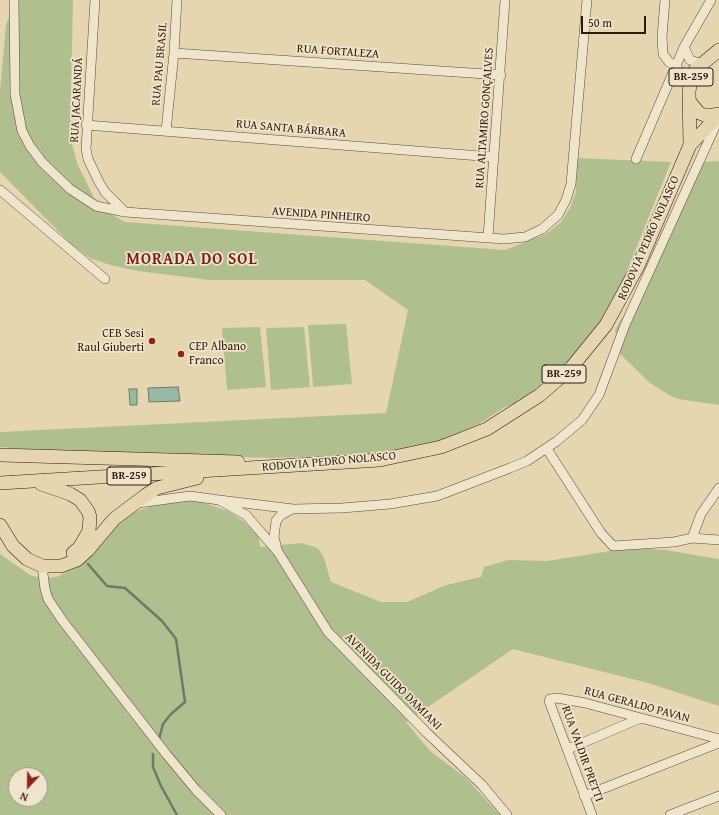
<!DOCTYPE html>
<meta charset="utf-8">
<style>
body{margin:0}
#map{position:relative;width:719px;height:815px;overflow:hidden;background:#e6d6b0;font-family:"Gentium Book Plus",serif}
canvas{display:block}
.north{position:absolute;left:8px;top:767px;width:40px;height:40px;box-sizing:border-box;background:#efe4cc;border:1px solid #a3927f;border-radius:50%;rotate:202deg;font-size:11px;font-weight:700;line-height:16px;text-align:center;color:#32180c}
.north::after{content:'';display:block;margin:auto;width:14px;height:18px;background:#8f2418;clip-path:polygon(50% 0,100% 100%,50% 72%,0 100%)}
.scale{position:absolute;left:581px;top:16px;width:65px;height:18px;box-sizing:border-box;border:2px solid #32180c;border-top:0;padding-left:5px;font-size:12px;line-height:14px;white-space:nowrap;color:#32180c;-webkit-text-stroke:3px #efe4cc;paint-order:stroke}
</style>
<div id="map">
<canvas width="719" height="815"></canvas>
<div class="north">N</div>
<div class="scale">50 m</div>
</div>
<script>
const g = document.querySelector('canvas').getContext('2d');
g.lineJoin = 'round';
function paint(path, color) {
  g.fillStyle = color;
  g.fill(path, 'evenodd');
}
function toPath(rows) {
  const path = new Path2D();
  for (const r of rows) {
    path.moveTo(r[0], r[1]);
    for (let i = 2; i < r.length; i += 2) path.lineTo(r[i], r[i + 1]);
  }
  return path;
}
function trace(path, color, width, dash) {
  g.strokeStyle = color;
  g.lineWidth = width;
  g.lineCap = dash ? 'butt' : 'round';
  g.setLineDash(dash || []);
  g.stroke(path);
}
function label(font, color, halo, rows, align = 'center') {
  g.font = font + ' "Gentium Book Plus",serif';
  g.lineWidth = 3.5;
  g.setLineDash([]);
  g.textBaseline = 'middle';
  g.strokeStyle = halo;
  g.fillStyle = color;
  for (const [text, x, y, turn = 0] of rows) {
    g.save();
    g.translate(x, y);
    g.rotate((+turn || 0) * Math.PI / 180);
    g.textAlign = isNaN(turn) ? turn : align;
    if (halo) g.strokeText(text, 0, 0);
    g.fillText(text, 0, 0);
    g.restore();
  }
}
const green = toPath([
 [17,0,73,0,70,136,77,163,94,198,111,214,125,222,505,250,546,234,561,222,570,208,576,192,577,158,671,162,622,283,607,312,575,360,517,403,505,407,479,424,439,441,401,451,365,455,271,458,55,451,0,447,0,432,386,413,408,310,365,280,209,280,138,271,110,265,90,258,71,244,0,172,0,91,6,24],
 [696,158,703,162,719,161,719,405,678,399,669,395,650,383,616,350,618,346,615,330,635,297],
 [346,324,352,384,313,387,308,325],
 [260,327,266,387,227,390,222,328],
 [304,327,310,387,271,390,266,328],
 [181,500,199,501,230,512,243,521,254,532,259,538,260,547,301,543,318,548,324,558,331,582,381,602,407,602,446,585,481,577,484,567,508,560,547,561,629,548,666,550,719,559,719,706,648,683,513,649,406,722,430,751,465,777,500,815,0,815,0,554,30,575,41,578,57,577,79,564,115,525,132,513,160,503],
 [16,775,40,775,40,799,16,799]
]);
const water = toPath([
 [178,387,180,401,149,402,148,388,178,387],
 [129,389,137,389,137,405,130,405,129,389]
]);
const stream = toPath([
 [88,564,107,586,125,588,162,621,176,639,185,702,171,714,163,724,159,739],
 [153,754,153,767,161,786,177,815]
]);
const minor = toPath([
 [14,0,15,94,22,131,30,146,42,162,70,189,96,206,125,212,504,239,525,237,542,229,558,215,566,200,571,184,587,0],
 [95,0,86,149,88,159,99,182,105,192,125,212],
 [665,0,662,37,663,54,669,62,676,66,689,85],
 [684,47,690,60,702,64],
 [174,53,501,75],
 [86,125,493,157],
 [166,131,174,53,177,0],
 [636,159,684,47,711,0],
 [0,190,105,279],
 [488,237,505,0],
 [547,449,601,533,613,546,674,542,692,538,719,540],
 [219,500,293,509,342,508,390,504,437,496,510,468,527,461,557,441,582,420,599,395,625,325,718,120],
 [138,503,190,496,219,500,246,515,278,552,328,632,427,733,482,785,507,815],
 [692,538,701,514,719,488],
 [277,549,274,537,276,521,281,515,292,509],
 [42,566,45,589,48,599,62,620,167,755,196,790,221,815],
 [568,749,641,718],
 [584,796,719,743],
 [592,815,549,701,550,699,557,698,585,703,719,739],
 [670,815,719,796]
]);
const highway = toPath([
 [690,102,699,113,707,116,719,114],
 [690,145,689,92,691,76,696,69,719,50],
 [0,455,238,462],
 [0,483,380,460,441,447,487,429,540,395,571,368,606,325,638,266,690,145,719,115],
 [41,484,70,494,80,500,88,511,90,517,89,531,79,548,73,553],
 [0,525,13,546,27,559,42,566,61,566,77,560,88,550,114,519,146,495,157,488,197,478]
]);
const markers = [
 [152,341,4,"#8f2418"],
 [181,354,4,"#8f2418"]
];
const shields = [
 [691,77,44],
 [564,374,44],
 [129,476,44]
];
const shieldNames = [
 ["BR-259",691,77],
 ["BR-259",564,374],
 ["BR-259",129,476]
];
const streetNames = [
 ["RUA FORTALEZA",338,52,4],
 ["RUA PAU BRASIL",160,64,-85],
 ["RUA JACARANDÁ",77,100,-87],
 ["RUA ALTAMIRO GONÇALVES",485,118,-86],
 ["RUA SANTA BÁRBARA",291,129,5],
 ["AVENIDA PINHEIRO",321,215,4],
 ["RODOVIA PEDRO NOLASCO",649,238,-66],
 ["RODOVIA PEDRO NOLASCO",329,462,-5],
 ["AVENIDA GUIDO DAMIANI",393,682,45],
 ["RUA GERALDO PAVAN",637,705,15],
 ["RUA VALDIR PRETTI",582,754,70]
];
const poiNames = [
 ["CEB Sesi",144,334],
 ["Raul Giuberti",144,348],
 ["CEP Albano",189,347,"left"],
 ["Franco",189,361,"left"]
];
const districtNames = [
 ["MORADA DO SOL",192,260]
];
paint(green, '#b0bf8e');
paint(water, '#97b9a8');
trace(water, '#6f796a', 1);
trace(stream, '#6f796a', 2.5);
trace(minor, '#5f4835', 10);
trace(highway, '#32180c', 14);
trace(minor, '#efe4cc', 9);
trace(highway, '#e6d6b0', 13);
for (const [x, y, r, color] of markers) {
  const dot = new Path2D();
  dot.arc(x, y, r, 0, 2 * Math.PI);
  g.fillStyle = color;
  g.fill(dot);
  trace(dot, '#efe4cc', 1.5);
}
for (const [x, y, w] of shields) {
  const box = new Path2D();
  box.roundRect(x - w / 2, y - 9, w, 18, 3);
  g.fillStyle = '#efe4cc';
  g.fill(box);
  trace(box, '#32180c', 1);
}
label('bold 11px', '#32180c', null, shieldNames);
label('12px', '#32180c', '#efe4cc', streetNames);
label('12px', '#32180c', '#efe4cc', poiNames, 'right');
g.letterSpacing = '1px';
label('bold 16px', '#7a1f14', '#efe4cc', districtNames);
g.letterSpacing = '0px';
</script>
